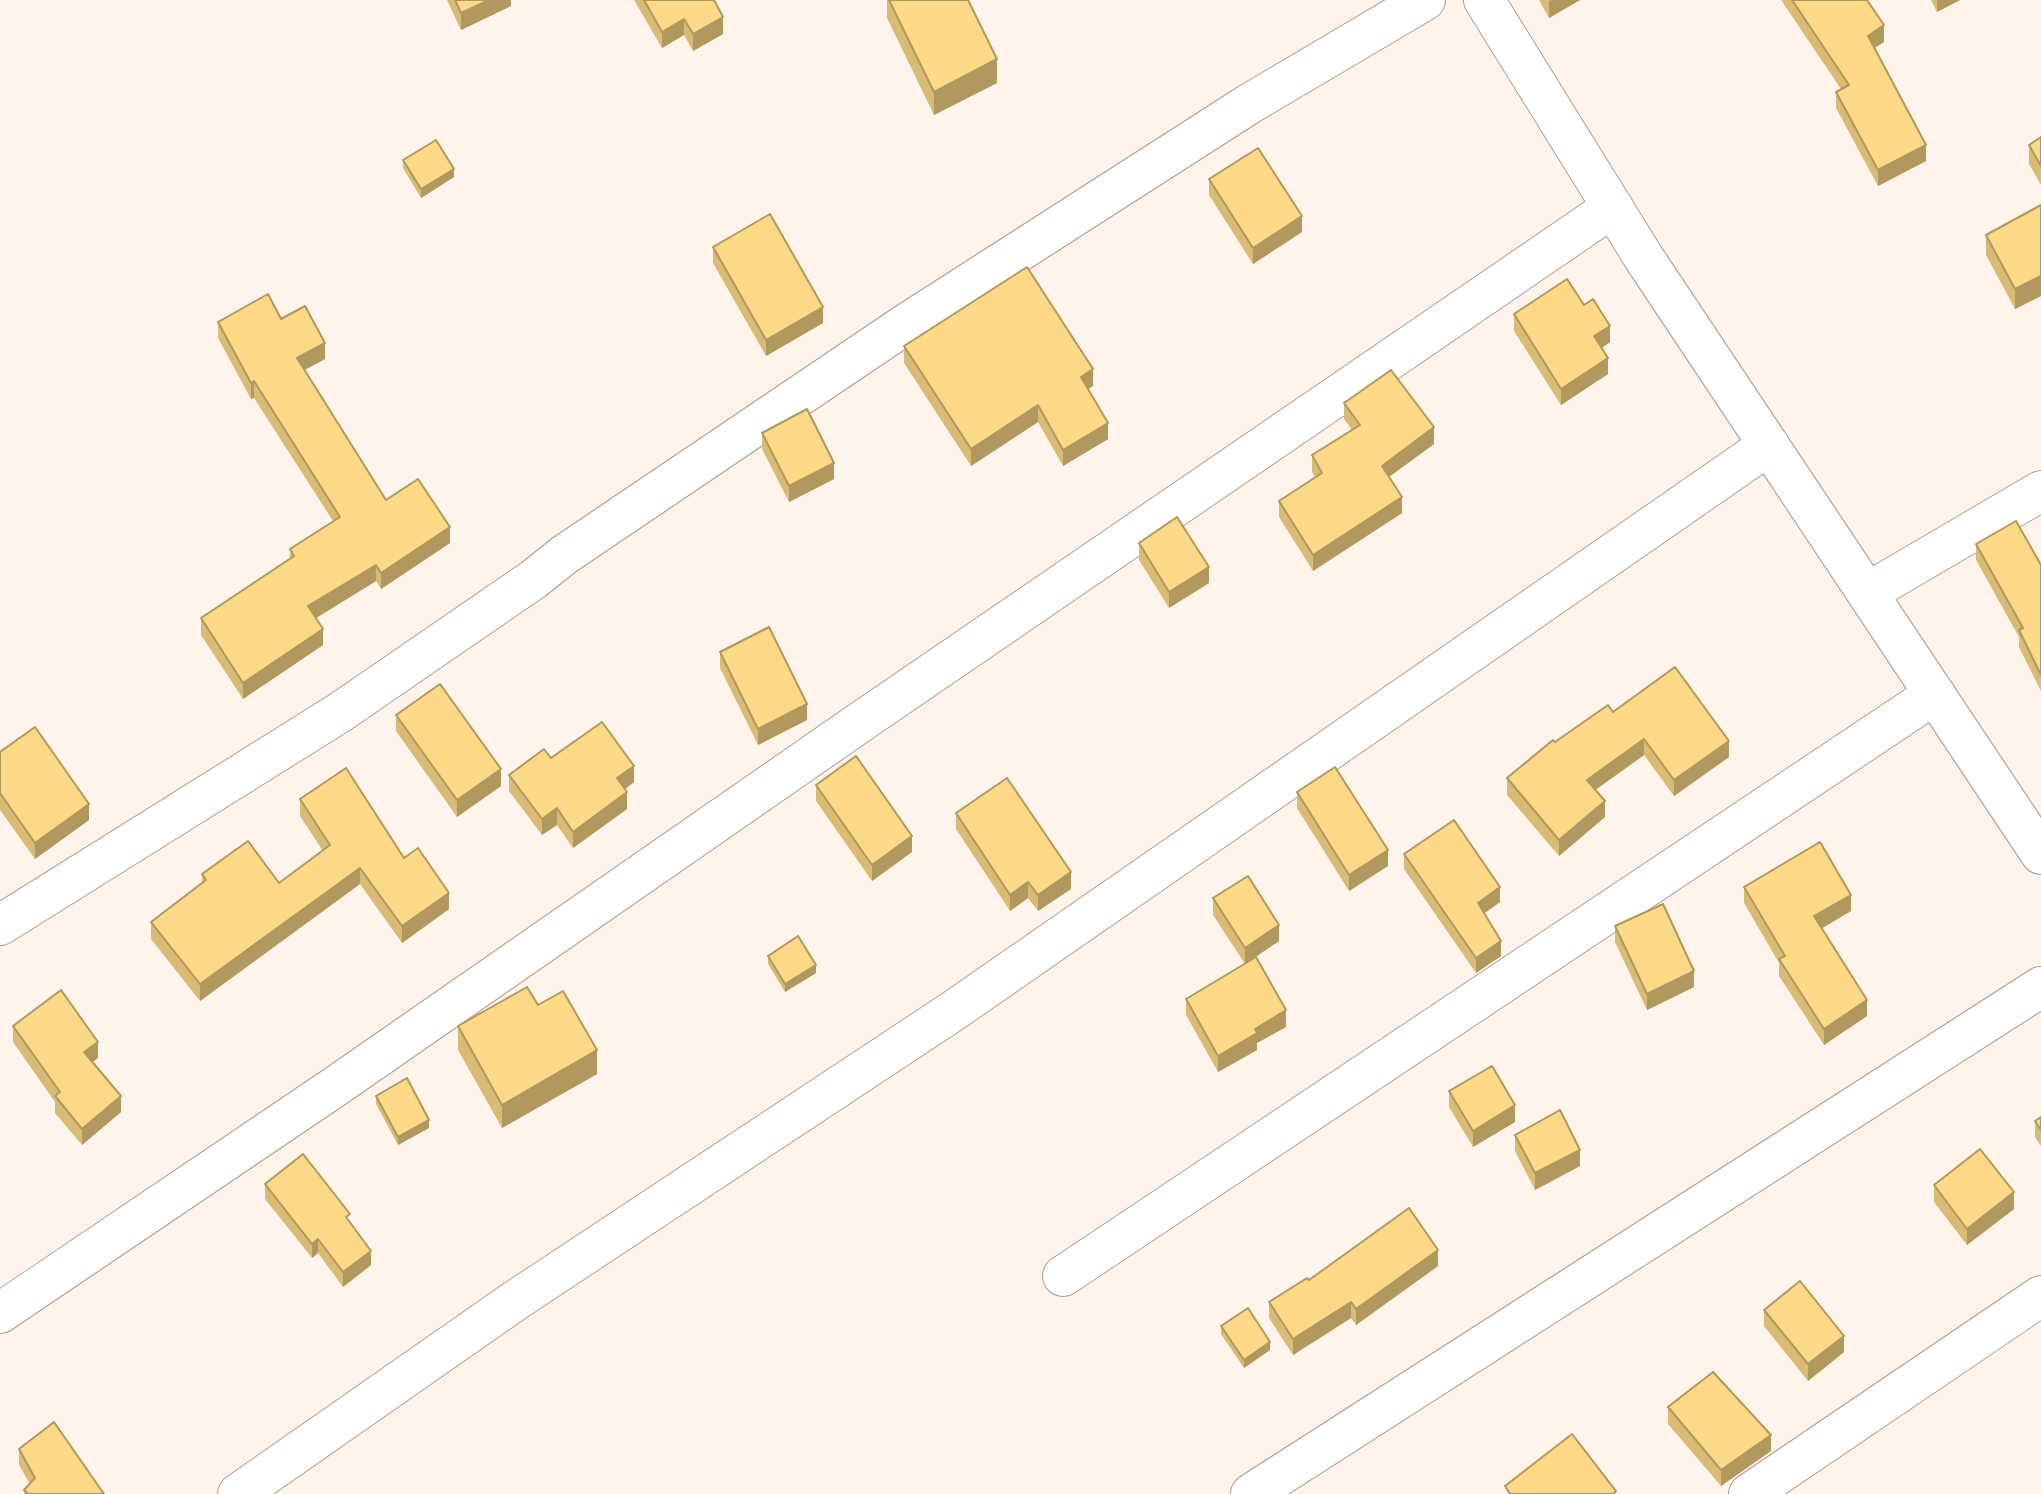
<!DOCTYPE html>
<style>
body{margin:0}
canvas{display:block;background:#fff4eb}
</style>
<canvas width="2041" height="1494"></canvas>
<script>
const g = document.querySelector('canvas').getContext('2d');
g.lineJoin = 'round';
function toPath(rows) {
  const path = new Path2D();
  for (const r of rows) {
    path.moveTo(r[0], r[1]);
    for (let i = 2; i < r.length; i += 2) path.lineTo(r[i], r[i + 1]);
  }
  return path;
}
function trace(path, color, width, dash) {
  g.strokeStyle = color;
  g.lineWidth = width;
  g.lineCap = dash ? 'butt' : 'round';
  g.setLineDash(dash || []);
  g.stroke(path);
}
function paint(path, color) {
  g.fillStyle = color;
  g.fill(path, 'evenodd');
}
const minor = toPath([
 [1484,0,1644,258,2041,854],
 [1867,593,2041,491],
 [0,925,339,713,534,579,564,555,906,324,1249,104,1425,0],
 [1063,1276,1935,694],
 [0,1313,336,1086,859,723,1613,207],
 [238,1494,516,1300,953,1011,1769,445],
 [1251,1494,2041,987],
 [1749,1494,2041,1296]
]);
const wall = toPath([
 [447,0,511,0,511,6,461,30],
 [634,0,714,0,723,34,693,51,684,35,662,48],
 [887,0,968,0,997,83,934,115,887,18],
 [1539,0,1580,0,1549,18],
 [1781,0,1867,0,1884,42,1874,48,1926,161,1878,186,1836,108,1836,92,1841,89],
 [1931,0,1960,0,1937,12],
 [2041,137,2041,185,2029,164,2029,145],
 [403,160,454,177,421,198,403,168],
 [1209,179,1302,232,1253,264,1209,195],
 [2041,205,2041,296,2015,309,1986,255,1986,235],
 [713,247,823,323,766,356,713,263],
 [1514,314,1610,342,1602,348,1608,374,1561,405,1514,331],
 [281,319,325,359,304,370,386,500,450,543,381,589,376,581,316,618,323,645,243,699,201,635,201,618,290,559,290,549,333,521,254,398,251,399,218,338,218,322],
 [904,346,1093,386,1088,389,1108,439,1063,466,1038,422,971,466,904,363],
 [1344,403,1434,444,1389,477,1402,513,1313,571,1279,517,1279,501,1315,477,1312,472,1312,455,1352,430,1344,419],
 [762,433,834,479,789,502,762,449],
 [1139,543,1209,583,1169,608,1139,560],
 [1976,544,2041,565,2041,691,2019,647,2019,637,1976,560],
 [720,652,807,720,758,745,720,668],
 [1613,712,1729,757,1674,796,1644,755,1595,790,1605,817,1559,856,1507,795,1507,778,1555,742],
 [396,715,501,786,457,817,396,731],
 [0,752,89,820,35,859,0,810],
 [551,758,634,782,625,789,627,809,573,848,557,825,542,835,509,791,509,775],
 [816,785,912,852,872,881,816,801],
 [1297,792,1388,866,1349,891,1297,808],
 [300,799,404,858,449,909,402,943,360,884,200,1001,151,939,151,922,202,882,202,874,279,883,323,851,300,816],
 [956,813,1071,889,1038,911,1028,898,1010,911,956,829],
 [1404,854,1500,902,1484,913,1501,956,1476,973,1404,869],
 [1744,887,1851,911,1822,928,1867,1016,1824,1045,1779,976,1779,963,1744,903],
 [1213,898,1279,941,1245,964,1286,1027,1257,1043,1257,1050,1218,1072,1186,1015,1186,999,1245,964,1213,915],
 [1615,926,1694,987,1647,1010,1615,942],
 [768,956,816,973,785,992,768,964],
 [538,1005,597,1074,502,1128,458,1050,458,1026],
 [13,1026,98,1058,93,1062,121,1112,82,1145,55,1113,55,1102,13,1042],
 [1449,1091,1515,1122,1473,1147,1449,1107],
 [376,1096,429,1128,398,1145,376,1104],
 [2041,1117,2041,1146,2035,1137,2035,1121],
 [1515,1135,1580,1166,1535,1190,1515,1151],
 [265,1184,350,1222,371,1265,343,1287,318,1253,312,1258,265,1199],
 [1934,1185,2014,1209,1967,1245,1934,1202],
 [1438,1266,1356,1325,1351,1318,1293,1355,1269,1318,1269,1302,1309,1280],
 [1764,1310,1844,1352,1808,1381,1764,1326],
 [1221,1326,1270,1350,1244,1368,1221,1334],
 [1668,1407,1771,1451,1721,1486,1668,1424],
 [19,1449,104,1494,24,1494,24,1490,30,1484,19,1465]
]);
const shadedWall = toPath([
 [489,0,511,0,511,6,461,30,461,13],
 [1552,0,1580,0,1549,18,1549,1],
 [1937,0,1960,0,1937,12],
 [723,17,723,34,693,51,693,34],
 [684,19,684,35,662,48,662,32],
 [1884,25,1884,42,1868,52,1868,36],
 [997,59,997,83,934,115,934,92],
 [1926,145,1926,161,1878,186,1878,170],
 [454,169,454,177,421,198,421,189],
 [1302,216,1302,232,1253,264,1253,248],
 [2041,276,2041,296,2015,309,2015,289],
 [823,307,823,323,766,356,766,340],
 [1610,326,1610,342,1594,353,1594,336],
 [325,343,325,359,297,374,297,358],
 [1608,358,1608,374,1561,405,1561,389],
 [1093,369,1093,386,1081,393,1081,377],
 [254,381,254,398,251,399,251,383],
 [1038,405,1038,422,971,466,971,449],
 [1108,423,1108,439,1063,466,1063,450],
 [1434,427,1434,444,1382,482,1382,466],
 [834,463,834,479,789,502,789,486],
 [1402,497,1402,513,1313,571,1313,555],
 [450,527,450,543,381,589,381,573],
 [376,565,376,581,308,623,308,606],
 [1209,567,1209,583,1169,608,1169,592],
 [323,629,323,645,243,699,243,683],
 [807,704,807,720,758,745,758,729],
 [1644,739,1644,755,1587,796,1587,780],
 [1729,741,1729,757,1674,796,1674,780],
 [634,766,634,782,617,795,617,778],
 [501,769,501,786,457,817,457,800],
 [627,792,627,809,573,848,573,832],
 [1605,801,1605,817,1559,856,1559,840],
 [89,804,89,820,35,859,35,843],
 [557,808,557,825,542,835,542,819],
 [912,836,912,852,872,881,872,865],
 [1388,850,1388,866,1349,891,1349,875],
 [360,868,360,884,200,1001,200,984],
 [1071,872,1071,889,1038,911,1038,895],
 [1028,882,1028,898,1010,911,1010,895],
 [1500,887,1500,902,1478,918,1478,903],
 [449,893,449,909,402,943,402,926],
 [1851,895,1851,911,1814,933,1814,916],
 [1279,925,1279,941,1245,964,1245,948],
 [1501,941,1501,956,1476,973,1476,958],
 [816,965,816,973,785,992,785,984],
 [1694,971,1694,987,1647,1010,1647,994],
 [1867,1000,1867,1016,1824,1045,1824,1029],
 [1286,1010,1286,1027,1257,1043,1257,1050,1218,1072,1218,1056,1255,1029],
 [98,1042,98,1058,84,1068,84,1052],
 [597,1050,597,1074,502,1128,502,1105],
 [121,1096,121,1112,82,1145,82,1129],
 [1515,1105,1515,1122,1473,1147,1473,1131],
 [429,1120,429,1128,398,1145,398,1137],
 [1580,1150,1580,1166,1535,1190,1535,1173],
 [2014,1192,2014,1209,1967,1245,1967,1229],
 [318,1239,318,1253,312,1258,312,1244],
 [1438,1250,1438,1266,1356,1325,1356,1309],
 [371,1251,371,1265,343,1287,343,1272],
 [1351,1302,1351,1318,1293,1355,1293,1339],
 [1844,1336,1844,1352,1808,1381,1808,1364],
 [1270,1342,1270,1350,1244,1368,1244,1360],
 [1771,1435,1771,1451,1721,1486,1721,1470]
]);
const building = toPath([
 [455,0,489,0,461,13,455,0],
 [644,0,714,0,723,17,693,34,684,19,662,32,644,0],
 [889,0,968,0,997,59,934,92,889,0],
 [1792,0,1867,0,1884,25,1868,36,1926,145,1878,170,1836,92,1849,85,1792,0],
 [2041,137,2041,166,2029,145,2041,137],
 [436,140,454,169,421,189,403,160,436,140],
 [1258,148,1302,216,1253,248,1209,179,1258,148],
 [2041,205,2041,276,2015,289,1986,235,2041,205],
 [770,214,823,307,766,340,713,247,770,214],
 [1027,267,1093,369,1081,377,1108,423,1063,450,1038,405,971,449,904,346,1027,267],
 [1567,279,1584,305,1593,299,1610,326,1594,336,1608,358,1561,389,1514,314,1567,279],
 [268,294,281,319,305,306,325,343,297,358,386,500,418,479,450,527,381,573,376,565,308,606,323,629,243,683,201,618,294,556,290,549,340,517,254,381,251,383,218,322,268,294],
 [1391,370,1434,427,1382,466,1402,497,1313,555,1279,501,1322,473,1312,455,1360,425,1344,403,1391,370],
 [807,409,834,463,789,486,762,433,807,409],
 [1177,517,1209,567,1169,592,1139,543,1177,517],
 [2016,521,2041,565,2041,675,2019,630,2023,628,1976,544,2016,521],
 [769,627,807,704,758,729,720,652,769,627],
 [1675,667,1729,741,1674,780,1644,739,1587,780,1605,801,1559,840,1507,778,1553,740,1555,742,1608,705,1613,712,1675,667],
 [440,684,501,769,457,800,396,715,440,684],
 [602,722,634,766,617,778,627,792,573,832,557,808,542,819,509,775,544,749,551,758,602,722],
 [35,727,89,804,35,843,0,793,0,752,35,727],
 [856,756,912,836,872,865,816,785,856,756],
 [1335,767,1388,850,1349,875,1297,792,1335,767],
 [346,768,404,858,418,848,449,893,402,926,360,868,200,984,151,922,206,880,202,874,248,841,279,883,330,845,300,799,346,768],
 [1007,778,1071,872,1038,895,1028,882,1010,895,956,813,1007,778],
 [1454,820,1500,887,1478,903,1501,941,1476,958,1404,854,1454,820],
 [1820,842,1851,895,1814,916,1867,1000,1824,1029,1779,959,1785,956,1744,887,1820,842],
 [1248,876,1279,925,1245,948,1213,898,1248,876],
 [1663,904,1694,971,1647,994,1615,926,1663,904],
 [798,936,816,965,785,984,768,956,798,936],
 [1256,957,1286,1010,1255,1029,1257,1033,1218,1056,1186,999,1256,957],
 [527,987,538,1005,563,991,597,1050,502,1105,458,1026,527,987],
 [61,990,98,1042,84,1052,121,1096,82,1129,55,1096,60,1092,13,1026,61,990],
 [1492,1066,1515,1105,1473,1131,1449,1091,1492,1066],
 [407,1078,429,1120,398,1137,376,1096,407,1078],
 [1560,1110,1580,1150,1535,1173,1515,1135,1560,1110],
 [2041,1117,2041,1130,2035,1121,2041,1117],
 [1980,1149,2014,1192,1967,1229,1934,1185,1980,1149],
 [303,1154,350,1214,346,1217,371,1251,343,1272,318,1239,312,1244,265,1184,303,1154],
 [1409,1208,1438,1250,1356,1309,1351,1302,1293,1339,1269,1302,1307,1278,1309,1280,1409,1208],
 [1800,1281,1844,1336,1808,1364,1764,1310,1800,1281],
 [1248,1308,1270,1342,1244,1360,1221,1326,1248,1308],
 [1713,1372,1771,1435,1721,1470,1668,1407,1713,1372],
 [54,1422,104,1494,28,1494,24,1490,35,1478,19,1449,54,1422],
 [1572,1434,1616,1491,1613,1494,1510,1494,1505,1486,1572,1434]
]);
trace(minor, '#ac9c8e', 42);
trace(minor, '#fff', 40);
paint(wall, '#d9bb73');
paint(shadedWall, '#b0985e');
paint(building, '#fcd986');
trace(building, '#b0985e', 2);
</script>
